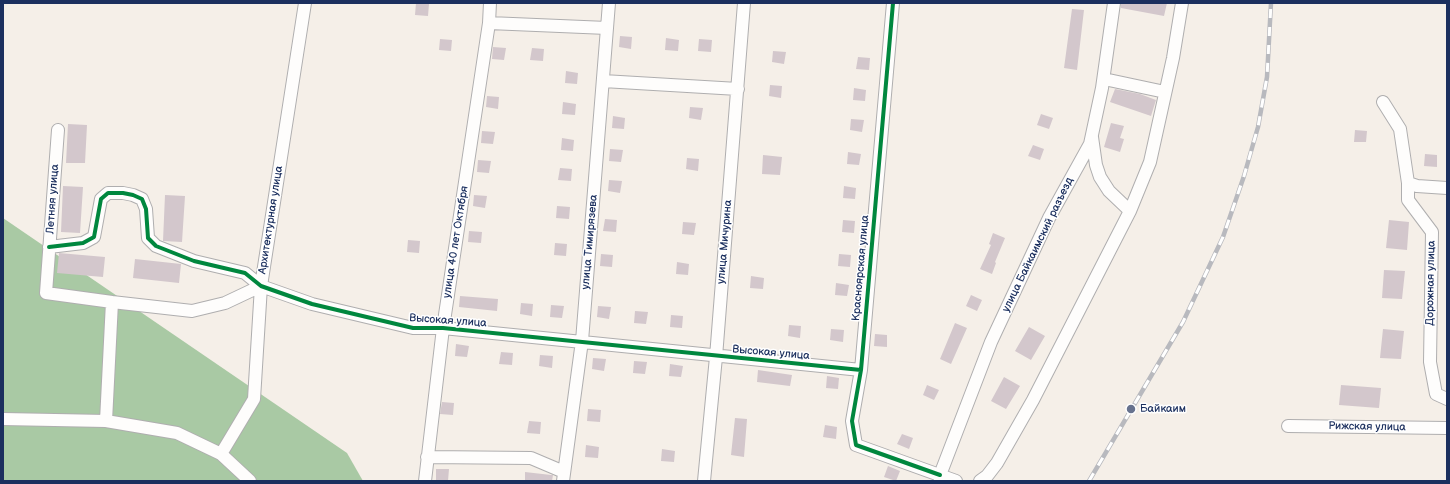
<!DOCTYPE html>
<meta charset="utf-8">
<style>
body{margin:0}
#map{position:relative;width:1450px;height:484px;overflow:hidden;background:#f5efe8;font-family:"Balsamiq Sans",sans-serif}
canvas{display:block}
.frame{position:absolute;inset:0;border:4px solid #1b2f5e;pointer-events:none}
</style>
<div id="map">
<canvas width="1450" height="484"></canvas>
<div class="frame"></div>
</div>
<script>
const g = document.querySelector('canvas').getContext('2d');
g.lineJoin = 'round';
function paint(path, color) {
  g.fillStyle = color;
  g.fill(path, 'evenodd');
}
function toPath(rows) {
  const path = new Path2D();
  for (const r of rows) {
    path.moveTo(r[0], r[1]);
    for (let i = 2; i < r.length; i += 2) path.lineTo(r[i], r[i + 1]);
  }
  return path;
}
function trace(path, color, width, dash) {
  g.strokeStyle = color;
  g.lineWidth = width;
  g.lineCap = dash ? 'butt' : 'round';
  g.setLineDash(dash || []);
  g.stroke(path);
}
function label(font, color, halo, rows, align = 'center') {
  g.font = font + ' "Balsamiq Sans",sans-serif';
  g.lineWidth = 3;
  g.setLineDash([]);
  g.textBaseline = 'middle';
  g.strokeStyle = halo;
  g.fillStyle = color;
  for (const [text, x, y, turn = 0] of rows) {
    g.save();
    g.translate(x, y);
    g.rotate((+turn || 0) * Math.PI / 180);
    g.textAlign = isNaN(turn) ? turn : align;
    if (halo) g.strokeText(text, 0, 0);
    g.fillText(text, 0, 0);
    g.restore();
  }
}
const forest = toPath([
 [3,218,347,453,363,481,3,481]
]);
const building = toPath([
 [416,3,429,4,428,16,415,15],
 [1121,3,1167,3,1164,16,1121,8],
 [1072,9,1084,10,1077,70,1064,68],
 [620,36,632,37,631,49,619,47],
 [666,38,679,40,678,51,665,50],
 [440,39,452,40,451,51,439,50],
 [699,39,712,40,711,52,698,51],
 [493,47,506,48,504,60,492,59],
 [532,48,544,49,543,61,530,60],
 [773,51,786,52,784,64,772,62],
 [858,57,870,58,869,70,856,69],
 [566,71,578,73,577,84,565,83],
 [770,85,782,86,781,98,769,96],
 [854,88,866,90,865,101,853,100],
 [1115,89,1140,94,1156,100,1151,116,1110,102],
 [487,96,499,97,498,109,486,107],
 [563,102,576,104,575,115,562,114],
 [690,107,703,108,701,120,689,118],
 [1041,114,1053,118,1049,129,1037,125],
 [613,116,625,118,624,129,612,128],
 [851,119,864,120,862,132,850,130],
 [1111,123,1124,126,1120,138,1124,139,1120,152,1104,147],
 [68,124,87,125,85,163,66,163],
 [1355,130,1367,131,1366,142,1354,142],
 [482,131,495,132,493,144,481,143],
 [562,138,574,140,573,151,561,150],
 [1033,145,1044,149,1040,160,1028,156],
 [610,149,623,150,621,162,609,161],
 [848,152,861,154,859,165,847,164],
 [1425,154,1437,155,1437,167,1424,166],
 [763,155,782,157,780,175,762,174],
 [687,158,699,159,698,171,686,169],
 [478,160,491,161,489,173,477,172],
 [560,168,572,169,571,181,558,180],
 [609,180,622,181,620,193,608,191],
 [63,186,83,187,80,233,61,232],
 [844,186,856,188,855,199,843,198],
 [165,195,185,196,182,242,163,241],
 [474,195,487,196,485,208,473,206],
 [557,206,570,207,569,219,556,218],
 [605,219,617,220,616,232,603,231],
 [843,220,855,221,854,233,842,232],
 [1389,220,1409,222,1407,250,1386,248],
 [683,222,696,223,694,235,682,234],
 [469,231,482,232,481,243,468,242],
 [993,233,1005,238,995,262,996,263,992,274,980,269,991,245,989,244],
 [408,240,420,241,419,253,407,252],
 [555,243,567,244,566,256,554,255],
 [59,253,105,257,103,277,57,273],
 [601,254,613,255,612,267,600,266],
 [839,254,851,255,850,267,838,266],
 [135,259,181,264,179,283,133,278],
 [677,262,689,264,688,275,676,274],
 [1384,270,1405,271,1402,299,1382,298],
 [751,276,764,278,763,289,750,288],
 [836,283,849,285,847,296,835,295],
 [971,295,982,300,977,311,966,306],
 [460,296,498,299,497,311,459,307],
 [521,303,533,304,532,316,520,314],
 [551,305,564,306,562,318,550,317],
 [598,306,611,307,609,319,597,317],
 [635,311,648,312,646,324,634,323],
 [671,315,683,316,682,328,670,327],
 [955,323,967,328,951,364,940,359],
 [789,325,801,326,800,338,788,336],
 [1029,327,1045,336,1031,360,1015,351],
 [831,329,844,330,843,342,830,340],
 [1383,329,1404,331,1401,359,1380,358],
 [875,334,887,335,887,347,874,346],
 [456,344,469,346,467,357,455,356],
 [501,352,513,353,512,365,499,364],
 [540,355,553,356,552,368,539,366],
 [593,358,606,359,604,371,592,369],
 [634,361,647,362,645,374,633,373],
 [670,364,683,366,681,377,669,376],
 [758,370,792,375,790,386,757,382],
 [827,376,839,378,838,389,826,388],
 [1004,377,1020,386,1006,409,991,401],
 [927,385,939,390,934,400,923,395],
 [1341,385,1381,388,1379,408,1339,405],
 [442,402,454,403,453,415,440,414],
 [588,409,601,410,600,422,587,421],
 [735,418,747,419,744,457,731,455],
 [529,421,541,422,540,434,527,433],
 [825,425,837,427,836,439,823,437],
 [902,434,913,438,909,449,897,444],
 [586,445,599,447,598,458,585,457],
 [662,449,675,451,674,462,661,461],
 [888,466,900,471,896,481,884,477],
 [436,469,449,469,448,481,436,481],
 [525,472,551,475,553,475,552,481,525,481]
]);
const minor = toPath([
 [893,3,861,370,852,421,856,445,956,481],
 [489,23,607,28],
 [1104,79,1165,92],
 [603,81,738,89],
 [1383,102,1400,129,1408,183,1408,200,1432,232,1430,362,1436,394,1447,399],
 [58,130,46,293,112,302,106,421],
 [1092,137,1096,165,1100,177,1109,191,1130,211],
 [1408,183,1417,186,1447,188],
 [49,247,83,243,94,237,101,199,108,193,123,193,133,195,142,199,146,209,148,238,156,246,194,261,245,273,261,286,312,304,413,328,443,328,861,370],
 [112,302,192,311,225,303,261,286],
 [3,419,106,421,177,433,221,454,250,481],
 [1288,426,1447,428],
 [221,454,254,399,261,286,305,3],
 [427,457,531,458,564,472],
 [425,481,443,328,489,23,490,3],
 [563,481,582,341,609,3],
 [704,481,716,357,744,3],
 [940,481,940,475,991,342,1049,218,1090,144,1102,88,1114,3],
 [980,481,987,476,997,463,1033,400,1130,211,1150,162,1173,58,1182,3]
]);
const rail = toPath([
 [1089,481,1183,322,1223,237,1244,176,1258,127,1267,77,1271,3]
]);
const cycleway = toPath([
 [893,3,861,370,852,421,856,445,940,475],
 [49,247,83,243,94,237,101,199,108,193,123,193,133,195,142,199,146,209,148,238,156,246,194,261,245,273,261,286,312,304,413,328,443,328,861,370]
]);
const markers = [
 [1131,409,5,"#67728e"]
];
const streetNames = [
 ["Летняя улица",53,199,-86],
 ["Архитектурная улица",271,220,-81],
 ["улица 40 лет Октября",456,242,-81],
 ["улица Тимирязева",590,242,-85],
 ["улица Мичурина",725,242,-85],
 ["улица Байкаимский разъезд",1038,245,-64],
 ["Красноярская улица",861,268,-85],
 ["Дорожная улица",1431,283,-89],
 ["Высокая улица",448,321,4],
 ["Высокая улица",771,353,5],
 ["Рижская улица",1367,427,1]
];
const poiNames = [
 ["Байкаим",1140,409]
];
paint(forest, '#a9c9a4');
paint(building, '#d3c7cc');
trace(minor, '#afaeaf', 14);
trace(minor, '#fefdfc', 12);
trace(rail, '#b8b9be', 4.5);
trace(rail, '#fff', 3, [9]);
trace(cycleway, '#00873e', 4);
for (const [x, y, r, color] of markers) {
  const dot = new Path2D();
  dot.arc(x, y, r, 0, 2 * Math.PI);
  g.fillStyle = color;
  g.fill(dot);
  trace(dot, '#fff', 1.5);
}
label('11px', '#1b2f5e', '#fff', streetNames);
label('11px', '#1b2f5e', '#fff', poiNames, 'left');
</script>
